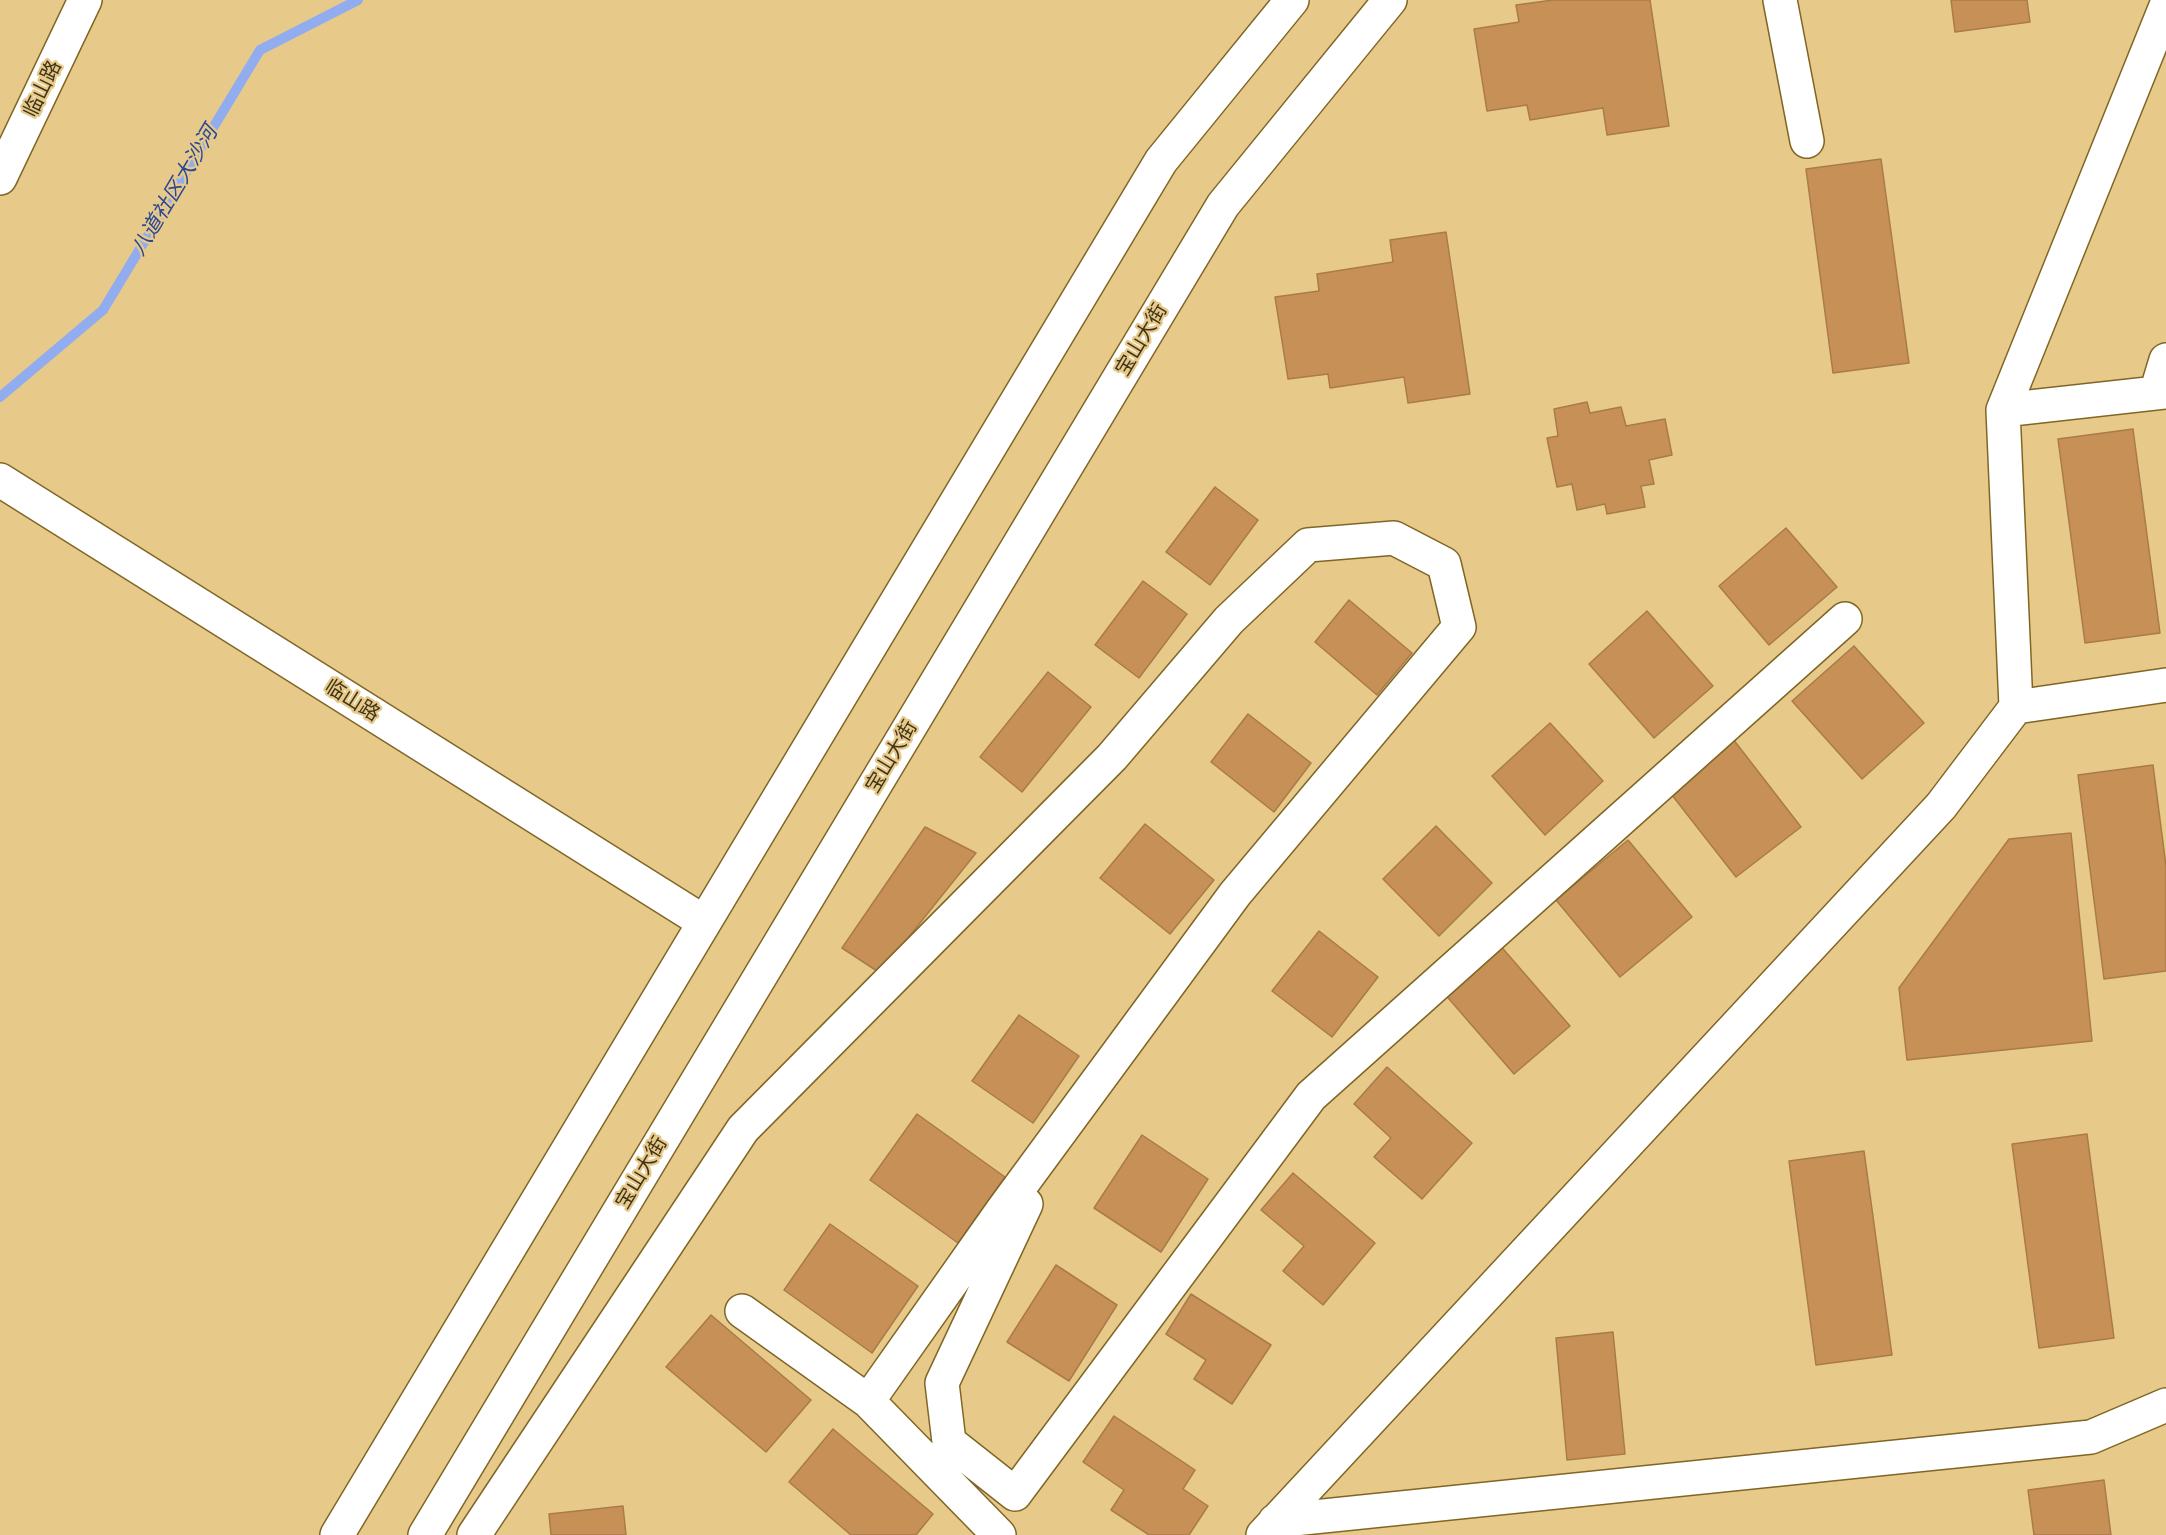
<!DOCTYPE html>
<meta charset="utf-8">
<style>
body{margin:0}
canvas{display:block;background:#e7ca8a}
</style>
<canvas width="2166" height="1535"></canvas>
<script>
const g = document.querySelector('canvas').getContext('2d');
g.lineJoin = 'round';
function toPath(rows) {
  const path = new Path2D();
  for (const r of rows) {
    path.moveTo(r[0], r[1]);
    for (let i = 2; i < r.length; i += 2) path.lineTo(r[i], r[i + 1]);
  }
  return path;
}
function trace(path, color, width, dash) {
  g.strokeStyle = color;
  g.lineWidth = width;
  g.lineCap = dash ? 'butt' : 'round';
  g.setLineDash(dash || []);
  g.stroke(path);
}
function paint(path, color) {
  g.fillStyle = color;
  g.fill(path, 'evenodd');
}
function label(font, color, halo, rows, align = 'center') {
  g.font = font + ' Manrope,"Noto Sans SC",sans-serif';
  g.lineWidth = 4.5;
  g.setLineDash([]);
  g.textBaseline = 'middle';
  g.strokeStyle = halo;
  g.fillStyle = color;
  for (const [text, x, y, turn = 0] of rows) {
    g.save();
    g.translate(x, y);
    g.rotate((+turn || 0) * Math.PI / 180);
    g.textAlign = isNaN(turn) ? turn : align;
    if (halo) g.strokeText(text, 0, 0);
    g.fillText(text, 0, 0);
    g.restore();
  }
}
const stream = toPath([
 [0,397,103,310,260,50,358,0]
]);
const building = toPath([
 [1553,0,1650,0,1669,126,1607,135,1603,108,1530,120,1527,105,1487,111,1474,29,1519,22,1516,5,1553,0],
 [1951,0,2027,0,2030,22,1955,32,1951,0],
 [1881,159,1909,363,1833,373,1806,169,1881,159],
 [1446,232,1470,394,1408,403,1404,377,1330,388,1328,374,1288,379,1275,297,1319,291,1317,274,1393,262,1390,240,1446,232],
 [1587,402,1590,413,1621,407,1626,426,1665,419,1672,455,1649,460,1654,484,1641,486,1645,507,1607,514,1605,504,1577,510,1572,484,1557,487,1547,438,1558,436,1554,409,1587,402],
 [2133,429,2160,633,2085,643,2058,439,2133,429],
 [1215,487,1258,520,1210,585,1166,552,1215,487],
 [1786,528,1837,587,1769,645,1719,586,1786,528],
 [1143,581,1187,614,1139,678,1095,645,1143,581],
 [1349,600,1412,653,1377,695,1315,642,1349,600],
 [1647,611,1713,686,1654,738,1589,664,1647,611],
 [1854,646,1924,723,1862,779,1792,701,1854,646],
 [1048,672,1091,707,1022,792,980,757,1048,672],
 [1248,714,1311,763,1274,812,1211,762,1248,714],
 [1550,723,1603,781,1545,835,1492,776,1550,723],
 [1733,739,1801,827,1736,877,1668,790,1733,739],
 [2153,765,2166,866,2166,971,2104,979,2078,775,2153,765],
 [1145,824,1214,880,1170,934,1100,878,1145,824],
 [1436,826,1492,883,1439,936,1383,879,1436,826],
 [925,827,976,853,880,973,842,948,925,827],
 [2071,833,2092,1041,1907,1060,1899,988,2009,839,2071,833],
 [1628,840,1692,917,1620,977,1556,900,1628,840],
 [1319,931,1378,977,1332,1037,1272,991,1319,931],
 [1498,943,1570,1026,1514,1074,1443,992,1498,943],
 [1019,1015,1079,1056,1033,1123,972,1081,1019,1015],
 [1387,1067,1472,1143,1422,1199,1374,1157,1391,1138,1354,1104,1387,1067],
 [917,1114,1005,1177,958,1243,870,1180,917,1114],
 [2087,1134,2114,1338,2039,1348,2012,1144,2087,1134],
 [1142,1135,1208,1179,1161,1252,1094,1208,1142,1135],
 [1864,1151,1892,1355,1816,1365,1789,1161,1864,1151],
 [1293,1173,1375,1243,1323,1305,1283,1271,1304,1246,1261,1210,1293,1173],
 [830,1224,918,1286,872,1353,784,1290,830,1224],
 [1056,1265,1117,1305,1069,1381,1007,1342,1056,1265],
 [1191,1294,1271,1345,1232,1404,1194,1379,1206,1360,1166,1334,1191,1294],
 [711,1315,811,1400,766,1452,666,1367,711,1315],
 [1613,1332,1625,1454,1567,1460,1556,1338,1613,1332],
 [1114,1416,1195,1470,1183,1489,1208,1506,1189,1535,1149,1535,1111,1510,1124,1490,1083,1462,1114,1416],
 [833,1429,933,1514,916,1535,851,1535,789,1482,833,1429],
 [2104,1480,2111,1535,2034,1535,2028,1490,2104,1480],
 [623,1506,626,1535,551,1535,549,1514,623,1506]
]);
const minor = toPath([
 [1780,0,1807,141],
 [0,178,85,0],
 [2156,393,2166,360],
 [2003,410,2166,392],
 [0,480,704,922],
 [2016,707,2166,685],
 [1026,1204,942,1383,949,1442,1015,1494,1311,1096,1845,619],
 [742,1311,868,1401],
 [1275,1521,2091,1437,2166,1405],
 [474,1535,743,1129,1112,757,1229,620,1308,545,1394,538,1444,564,1459,627,1235,894,1002,1211,868,1401,999,1535],
 [1263,1535,1941,806,2016,707,2003,410,2166,6]
]);
const major = toPath([
 [337,1535,1161,161,1292,0],
 [425,1535,1223,205,1390,0]
]);
const streetNames = [
 ["临山路",43,89,-64],
 ["宝山大街",1142,340,-59],
 ["临山路",352,701,32],
 ["宝山大街",892,757,-59],
 ["宝山大街",642,1173,-59]
];
const waterNames = [
 ["八道社区大沙河",175,191,-59]
];
trace(stream, '#91adef', 10);
paint(building, '#c79056');
trace(building, '#aa7b49', 1.5);
trace(minor, '#806625', 36);
trace(major, '#806625', 36);
trace(minor, '#fff', 33);
trace(major, '#fff', 33);
label('20px', '#3f3319', '#e7ca8a', streetNames);
label('italic 21px', '#2c4794', '#e7ca8a', waterNames);
</script>
